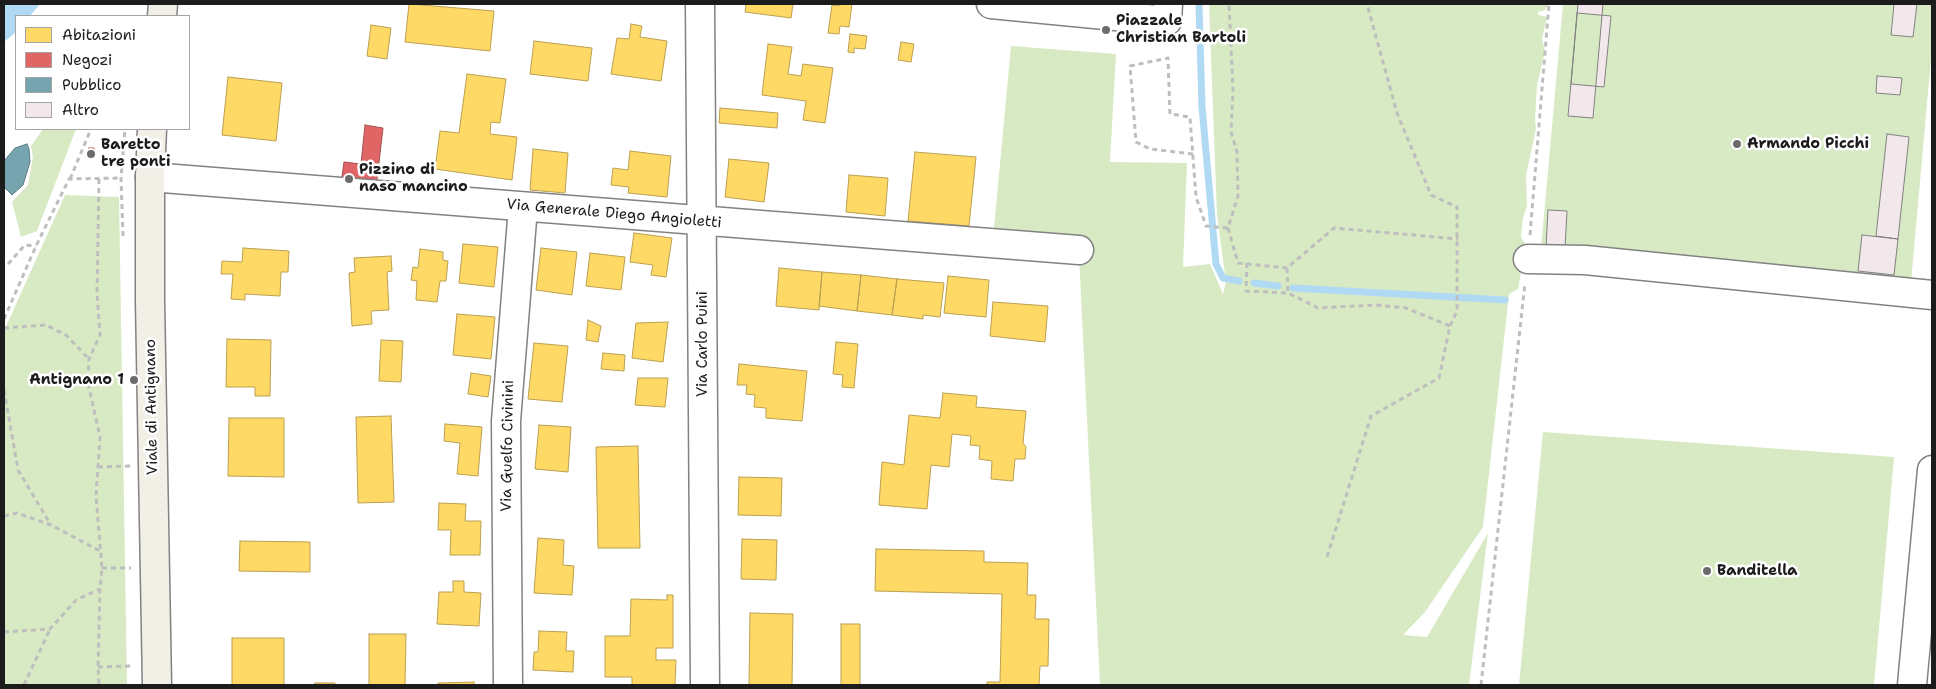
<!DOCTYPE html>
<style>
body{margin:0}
#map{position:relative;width:1936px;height:689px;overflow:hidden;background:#fff;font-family:"Shantell Sans",sans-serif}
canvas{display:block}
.frame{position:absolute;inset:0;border:5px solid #1c1c1c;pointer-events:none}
.legend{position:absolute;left:15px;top:15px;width:175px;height:115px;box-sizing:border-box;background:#fff;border:1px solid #a4a4a4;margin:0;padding:6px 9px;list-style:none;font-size:15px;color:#1c1c1c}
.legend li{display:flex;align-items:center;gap:10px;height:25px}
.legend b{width:25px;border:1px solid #a4a4a4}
</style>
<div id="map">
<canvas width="1936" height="689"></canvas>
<div class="frame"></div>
<ul class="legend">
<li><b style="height:14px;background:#ffd966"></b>Abitazioni</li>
<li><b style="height:14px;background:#e06666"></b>Negozi</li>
<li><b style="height:14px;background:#76a5af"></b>Pubblico</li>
<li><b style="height:14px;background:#f2e7eb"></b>Altro</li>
</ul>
</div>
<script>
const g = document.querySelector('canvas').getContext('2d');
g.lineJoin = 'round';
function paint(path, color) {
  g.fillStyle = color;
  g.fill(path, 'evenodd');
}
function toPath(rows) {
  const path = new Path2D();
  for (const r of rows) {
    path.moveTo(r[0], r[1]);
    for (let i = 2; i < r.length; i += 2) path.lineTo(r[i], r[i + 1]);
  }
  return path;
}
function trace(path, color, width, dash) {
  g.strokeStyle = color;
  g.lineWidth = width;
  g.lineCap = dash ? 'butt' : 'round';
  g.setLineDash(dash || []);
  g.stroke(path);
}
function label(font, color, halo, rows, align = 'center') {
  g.font = font + ' "Shantell Sans",sans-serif';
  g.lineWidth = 5;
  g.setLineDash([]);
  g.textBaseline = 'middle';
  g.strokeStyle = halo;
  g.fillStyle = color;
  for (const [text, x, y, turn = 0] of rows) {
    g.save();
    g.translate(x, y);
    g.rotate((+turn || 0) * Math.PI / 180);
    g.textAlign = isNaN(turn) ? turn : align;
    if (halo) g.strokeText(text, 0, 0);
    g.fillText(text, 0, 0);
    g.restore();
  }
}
const green = toPath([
 [1209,4,1549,4,1545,10,1538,12,1538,15,1547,17,1542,39,1545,51,1537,85,1535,119,1536,129,1526,175,1527,206,1523,218,1521,237,1526,246,1518,289,1509,294,1483,527,1425,612,1403,635,1427,637,1488,533,1469,685,1100,685,1078,235,994,228,1011,46,1116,54,1110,162,1187,163,1183,267,1210,264,1223,294,1226,282,1217,215],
 [1563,4,1932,4,1932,48,1911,282,1541,249],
 [43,129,76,129,37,231,21,237,12,202,28,185,33,157,31,146],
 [65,195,119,197,127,685,4,685,4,331],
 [1543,432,1894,457,1874,685,1519,685]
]);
const water = toPath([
 [4,4,40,4,30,16,16,16,16,32,4,42]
]);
const homes = toPath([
 [409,4,494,11,490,51,405,42,409,4],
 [746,4,793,4,791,18,745,12,746,4],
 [839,4,852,4,849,27,840,26,839,34,828,33,832,5,839,6,839,4],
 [631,24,642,26,640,37,667,41,661,81,611,74,617,38,629,39,631,24],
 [371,25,391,28,387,59,367,56,371,25],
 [850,34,867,36,865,49,854,48,854,53,848,52,850,34],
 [534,41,592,48,588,81,530,74,534,41],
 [901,42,914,44,911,62,898,60,901,42],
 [768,44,792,47,788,74,801,76,803,64,833,68,825,123,803,120,806,101,762,95,768,44],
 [467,74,506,79,500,123,491,122,490,134,517,137,512,180,435,169,440,131,459,133,467,74],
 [228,77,282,83,276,141,222,135,228,77],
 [720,108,778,113,777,128,719,123,720,108],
 [533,149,568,153,565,193,530,190,533,149],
 [630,151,671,156,667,197,628,193,629,187,611,185,613,168,628,170,630,151],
 [915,152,976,157,969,226,908,221,915,152],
 [729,159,769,163,764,202,725,197,729,159],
 [849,175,888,178,885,216,846,212,849,175],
 [634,233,672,238,666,277,651,275,653,265,630,262,634,233],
 [463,244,498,247,494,287,459,283,463,244],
 [243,248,289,251,288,272,281,272,280,296,245,294,245,300,231,299,233,274,221,274,222,261,242,262,243,248],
 [541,248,577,252,572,295,536,290,541,248],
 [420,249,443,252,443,260,448,261,446,281,440,281,437,302,416,300,417,281,411,280,413,267,418,268,420,249],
 [590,253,625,257,621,290,586,286,590,253],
 [391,256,392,271,387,272,389,310,371,311,372,324,352,326,349,273,355,272,354,258,391,256],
 [779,268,822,272,819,310,776,306,779,268],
 [822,272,861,275,857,311,819,306,822,272],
 [861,275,897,279,892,315,857,311,861,275],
 [948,276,989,280,986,317,944,313,948,276],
 [897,279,944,283,940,317,923,315,923,319,892,315,897,279],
 [993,302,1048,306,1045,342,990,336,993,302],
 [457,314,495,317,491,359,453,355,457,314],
 [588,320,601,326,598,342,586,340,588,320],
 [668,322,663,362,632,358,636,323,668,322],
 [227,339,271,340,270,396,255,396,255,387,226,387,227,339],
 [381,340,403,341,401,382,379,381,381,340],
 [836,342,858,344,854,388,842,387,843,375,833,374,836,342],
 [534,343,568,346,562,402,528,399,534,343],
 [603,353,625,355,624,371,601,369,603,353],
 [739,364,807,371,802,421,766,418,766,408,754,407,755,395,746,394,747,385,737,385,739,364],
 [471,373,491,376,488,397,468,394,471,373],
 [638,378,668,378,665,407,635,405,638,378],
 [943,393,977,396,976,407,1026,411,1023,443,1026,447,1025,459,1015,459,1013,481,991,479,992,461,979,459,980,446,970,445,971,436,952,434,949,467,931,465,927,509,879,505,882,462,904,465,909,415,940,418,943,393],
 [391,416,394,502,358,503,356,417,391,416],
 [229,418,284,418,284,477,228,476,229,418],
 [445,424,482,427,478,476,457,474,460,443,444,441,445,424],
 [539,425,571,427,568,472,535,469,539,425],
 [638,446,640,548,598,548,596,447,638,446],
 [739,477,782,478,781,516,738,515,739,477],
 [439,503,466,504,465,521,481,521,480,555,450,555,451,530,438,530,439,503],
 [538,538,564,540,563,565,574,566,572,595,534,593,538,538],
 [742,539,777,540,776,580,741,579,742,539],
 [240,541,310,542,310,572,239,571,240,541],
 [876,549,984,551,984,562,1028,563,1027,595,1036,595,1035,619,1049,619,1048,666,1040,666,1039,685,987,685,987,682,1000,682,1002,594,875,591,876,549],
 [453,581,464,581,464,592,481,593,479,626,437,624,439,592,453,592,453,581],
 [667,595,673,595,673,648,656,648,656,660,676,660,675,685,632,685,632,677,605,677,605,636,630,636,631,599,667,600,667,595],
 [750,613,793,614,792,685,749,685,750,613],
 [841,624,860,624,860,685,841,685,841,624],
 [539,631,567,632,566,651,574,651,573,672,533,670,534,652,538,652,539,631],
 [369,634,406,634,405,685,369,685,369,634],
 [232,638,284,638,284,685,232,685,232,638],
 [474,682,474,685,438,685,438,683,474,682],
 [315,683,335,683,335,685,315,685,315,683]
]);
const shops = toPath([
 [365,125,383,128,376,188,341,184,344,162,361,164,365,125],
 [89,148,94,148,94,158,89,158,89,148]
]);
const public = toPath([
 [27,144,29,149,30,162,23,185,12,195,4,187,4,161,15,148,27,144]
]);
const stream = toPath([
 [1199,4,1202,107,1216,264,1223,278,1239,281],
 [1254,283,1278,286],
 [1293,288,1505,300]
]);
const building = toPath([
 [1578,4,1603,4,1593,118,1568,116,1578,4],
 [1894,4,1917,4,1913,37,1891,35,1894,4],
 [1577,13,1611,16,1604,87,1571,84,1577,13],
 [1877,76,1902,78,1900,95,1876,93,1877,76],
 [1887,134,1909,137,1898,239,1876,236,1887,134],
 [1548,210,1567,211,1565,248,1546,247,1548,210],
 [1862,235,1898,239,1894,275,1858,271,1862,235]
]);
const path = toPath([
 [1193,154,1150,149,1136,142,1130,66,1168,58,1170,114,1190,117,1196,197,1206,226,1228,228,1238,196,1237,152,1231,132,1233,90,1229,4],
 [70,179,91,129],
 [99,179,97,294,100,335,89,359,88,383,100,437,96,496,102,568,100,589,98,667,99,685],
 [1228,228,1238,263,1287,268,1334,228,1458,239],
 [1530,235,1549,4],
 [123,236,121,178,125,129],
 [1247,263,1246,291,1288,293],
 [8,264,25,245,36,246],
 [1287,268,1288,293,1318,308,1376,305,1406,308,1450,326],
 [4,319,36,246,69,179,122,178],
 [4,328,46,325,66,335,89,359],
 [4,390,18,470,51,525],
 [98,467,130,466],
 [4,516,17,513,51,525,102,552],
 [1327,557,1371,416,1439,378,1450,326,1457,311,1457,207,1431,195,1397,113,1367,4],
 [102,568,131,568],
 [4,632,50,629,76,600,100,589],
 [98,667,132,666],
 [24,685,50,629],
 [1481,685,1525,283]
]);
const minor = toPath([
 [700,4,705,685],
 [991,4,1167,21,1168,4],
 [150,177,1079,250],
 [1528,259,1585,260,1932,295],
 [508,685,506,421,523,207],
 [1912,685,1932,470]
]);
const major = toPath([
 [162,16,163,4],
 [152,129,150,177,150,301,157,685]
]);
const markers = [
 [1106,30,5,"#6b6b6b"],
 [1737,144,5,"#6b6b6b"],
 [91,154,5,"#6b6b6b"],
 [349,179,5,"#6b6b6b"],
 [134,380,5,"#6b6b6b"],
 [1707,571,5,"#6b6b6b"]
];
const poiNames = [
 ["Piazzale",1116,21],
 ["Christian Bartoli",1116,38],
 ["Armando Picchi",1747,144],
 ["Baretto",101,145],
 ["tre ponti",101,162],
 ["Pizzino di",359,170],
 ["naso mancino",359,187],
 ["Antignano 1",124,380,"right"],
 ["Banditella",1717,571]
];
const streetNames = [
 ["Via Generale Diego Angioletti",614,214,5],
 ["Via Carlo Puini",703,344,-90],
 ["Viale di Antignano",152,407,-91],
 ["Via Guelfo Civinini",508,446,-89]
];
paint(green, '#d7eac3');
paint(water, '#b0daf3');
paint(homes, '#ffd966');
trace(homes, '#bba050', 1);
paint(shops, '#e06666');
trace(shops, '#a55050', 1);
paint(public, '#76a5af');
trace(public, '#5b7c83', 1);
trace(stream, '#b0daf3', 7);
paint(building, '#f2e7eb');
trace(building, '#828282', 1);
trace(minor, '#828282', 31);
trace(major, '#828282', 31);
trace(path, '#bebebe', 3, [5, 4]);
trace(minor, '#fff', 28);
trace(major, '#f2efe6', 28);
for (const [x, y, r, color] of markers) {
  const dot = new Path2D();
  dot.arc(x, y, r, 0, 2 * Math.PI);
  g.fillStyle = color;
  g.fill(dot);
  trace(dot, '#fff', 2);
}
label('bold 15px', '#1c1c1c', '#fff', poiNames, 'left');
label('15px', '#1c1c1c', '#fff', streetNames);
</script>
